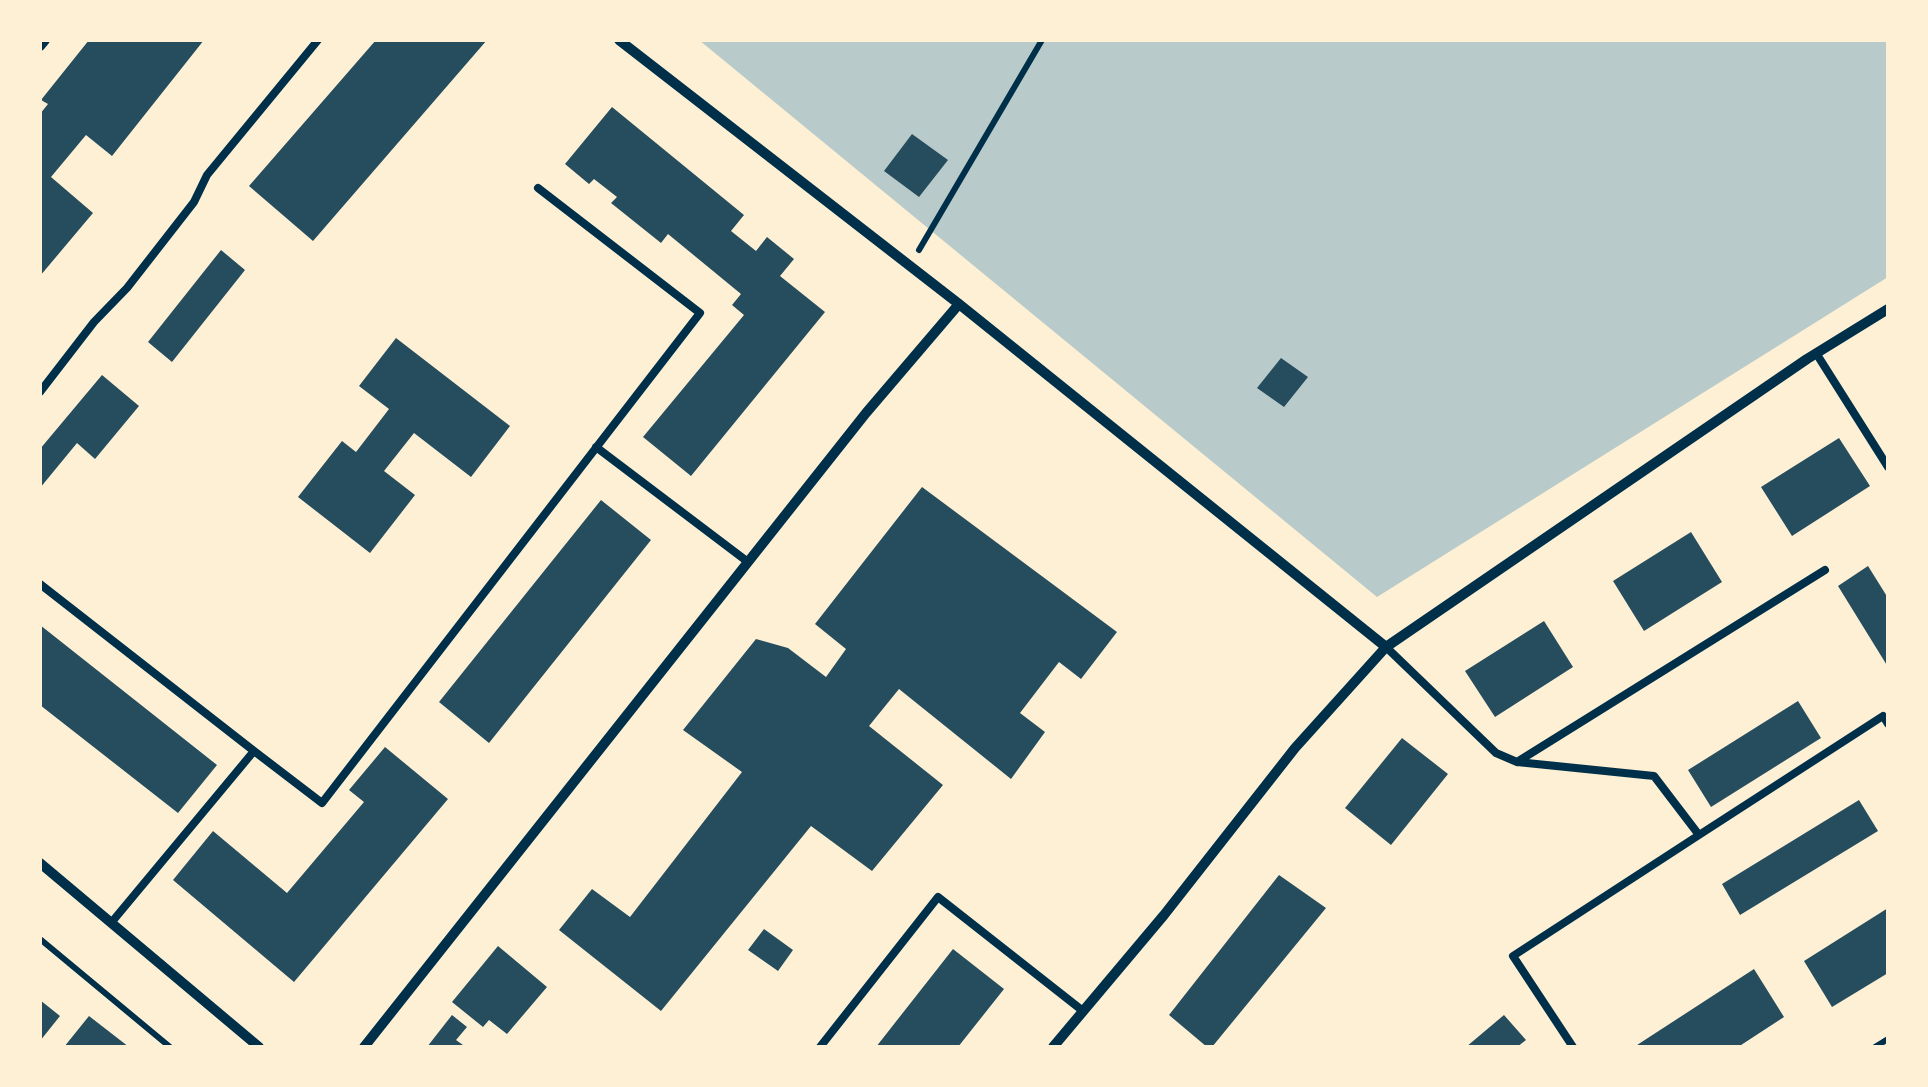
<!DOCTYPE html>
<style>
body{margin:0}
#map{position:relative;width:1928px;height:1087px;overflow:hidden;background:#fdf0d5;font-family:Roboto,sans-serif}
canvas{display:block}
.frame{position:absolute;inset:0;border:42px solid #fdf0d5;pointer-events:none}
</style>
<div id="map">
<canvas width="1928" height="1087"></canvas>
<div class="frame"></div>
</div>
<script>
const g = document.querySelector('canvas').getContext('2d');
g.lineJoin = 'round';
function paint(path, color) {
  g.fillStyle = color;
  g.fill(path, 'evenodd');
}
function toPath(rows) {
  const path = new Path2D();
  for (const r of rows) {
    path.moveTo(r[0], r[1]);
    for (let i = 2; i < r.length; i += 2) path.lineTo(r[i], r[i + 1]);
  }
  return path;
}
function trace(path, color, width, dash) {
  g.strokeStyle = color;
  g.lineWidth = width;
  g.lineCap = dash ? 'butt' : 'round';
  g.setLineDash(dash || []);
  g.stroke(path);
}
const green = toPath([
 [699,40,1888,40,1888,277,1377,597]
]);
const building = toPath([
 [89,40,204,40,112,156,86,135,51,177,93,213,40,276,40,114,48,104,41,100],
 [376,40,487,40,313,241,249,186],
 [612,107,744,215,731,231,756,251,767,237,794,259,780,276,825,312,691,476,643,437,744,315,732,305,741,294,668,234,661,243,611,203,617,197,594,179,589,184,565,164],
 [912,134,948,160,919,197,884,171],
 [221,250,245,270,172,362,148,342],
 [396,338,510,426,471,477,414,433,384,471,415,495,370,553,298,497,342,441,356,452,389,409,359,386],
 [1281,358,1308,377,1284,407,1257,388],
 [102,375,139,406,95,459,77,443,40,488,40,449],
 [1839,438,1870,486,1792,536,1761,487],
 [922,487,1117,632,1081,679,1059,662,1020,713,1045,732,1011,779,899,689,869,726,943,785,872,871,811,826,661,1011,559,930,592,889,630,917,742,772,683,730,756,639,788,648,826,677,846,649,815,624],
 [601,500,651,540,489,743,439,702],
 [1691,532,1722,582,1644,631,1613,581],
 [1868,566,1888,598,1888,667,1838,586],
 [1544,621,1573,667,1495,717,1465,671],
 [40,625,217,765,178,813,40,705],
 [1798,701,1821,738,1711,807,1688,770],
 [1402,738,1448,774,1391,845,1345,808],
 [385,747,448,799,294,982,173,880,213,831,287,893,364,802,349,790],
 [1859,800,1878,831,1740,915,1722,884],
 [1279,875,1326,908,1212,1047,1207,1047,1169,1015],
 [1888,908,1888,973,1832,1007,1804,961],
 [764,929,793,950,778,971,748,950],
 [498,946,547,987,507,1034,489,1020,483,1027,452,1002],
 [953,949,1004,989,958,1047,876,1047],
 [1754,969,1784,1017,1738,1047,1634,1047],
 [40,1000,60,1016,40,1041],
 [452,1015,467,1027,456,1040,463,1045,461,1047,427,1047],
 [1504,1015,1526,1040,1517,1047,1466,1047],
 [89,1016,129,1047,64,1047]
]);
const path = toPath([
 [919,250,1042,40],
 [40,939,170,1047],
 [1875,1047,1888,1039]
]);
const service = toPath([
 [1816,353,1888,467],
 [40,392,94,322,127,288,194,202,207,175,318,40],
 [596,447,748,562],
 [40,584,254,751,111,923],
 [1386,647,1496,753,1517,762,1654,776,1699,835,1513,956,1573,1047],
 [254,751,322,803,700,313,538,188],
 [1517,762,1825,570],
 [1699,835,1883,716,1888,724],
 [820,1047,938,897,1083,1011]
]);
const minor = toPath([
 [619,40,959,304,1386,647],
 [40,46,45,40],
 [40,863,259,1047],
 [364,1047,866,413,959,304],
 [1053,1047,1164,915,1295,748,1386,647,1807,359,1888,309]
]);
paint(green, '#b9caca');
paint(building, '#264d5e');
trace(path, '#003049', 6);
trace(service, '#003049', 8);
trace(minor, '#003049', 10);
</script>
